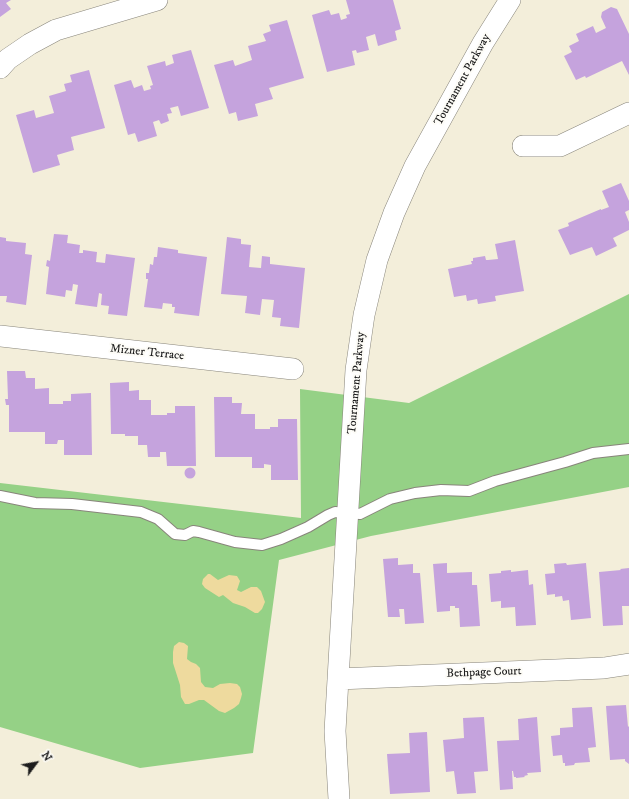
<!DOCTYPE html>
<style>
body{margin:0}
#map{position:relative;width:629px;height:799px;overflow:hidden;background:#f3eeda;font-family:"IM FELL DW Pica",serif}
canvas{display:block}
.north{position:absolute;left:16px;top:743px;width:40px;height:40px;-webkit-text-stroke:3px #fdfcf7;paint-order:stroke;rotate:58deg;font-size:11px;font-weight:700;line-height:16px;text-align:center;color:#1c1c1c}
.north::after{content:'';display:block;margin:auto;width:14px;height:18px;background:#1c1c1c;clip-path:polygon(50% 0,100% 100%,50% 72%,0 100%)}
</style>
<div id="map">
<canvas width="629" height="799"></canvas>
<div class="north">N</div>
</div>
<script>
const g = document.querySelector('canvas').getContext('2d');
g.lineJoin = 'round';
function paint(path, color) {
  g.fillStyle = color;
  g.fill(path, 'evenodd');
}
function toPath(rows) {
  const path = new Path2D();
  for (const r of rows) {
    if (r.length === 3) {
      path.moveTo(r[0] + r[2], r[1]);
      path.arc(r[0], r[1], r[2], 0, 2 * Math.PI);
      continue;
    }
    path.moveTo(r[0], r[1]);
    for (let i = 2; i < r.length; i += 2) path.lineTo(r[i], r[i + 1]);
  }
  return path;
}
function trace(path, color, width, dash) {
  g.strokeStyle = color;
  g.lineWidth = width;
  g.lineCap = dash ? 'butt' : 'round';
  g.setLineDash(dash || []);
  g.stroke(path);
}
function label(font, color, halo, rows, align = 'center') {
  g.font = font + ' "IM FELL DW Pica",serif';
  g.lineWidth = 4;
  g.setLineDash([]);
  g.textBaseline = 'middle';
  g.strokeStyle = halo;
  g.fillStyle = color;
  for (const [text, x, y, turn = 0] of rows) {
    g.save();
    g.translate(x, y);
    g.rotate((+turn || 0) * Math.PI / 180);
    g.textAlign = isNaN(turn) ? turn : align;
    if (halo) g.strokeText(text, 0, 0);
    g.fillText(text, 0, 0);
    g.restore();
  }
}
const green = toPath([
 [629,294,629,487,371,536,279,560,253,753,140,768,0,727,0,483,301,518,300,389,409,403]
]);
const sand = toPath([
 [208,574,210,574,218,580,229,575,237,576,240,581,237,590,241,592,251,587,257,587,261,591,265,602,262,609,258,613,255,613,245,607,233,603,223,595,219,597,205,588,202,584,203,579],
 [179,642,184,643,188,646,187,659,191,662,196,664,200,668,201,682,205,687,213,688,220,684,230,683,237,684,240,687,242,694,241,698,239,704,234,708,225,713,219,711,204,700,199,700,189,704,185,704,181,697,180,685,173,663,173,652,174,646]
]);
const building = toPath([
 [0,0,11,0,6,3,11,9,0,17],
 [346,0,393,0,401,29,395,31,397,40,378,46,375,34,366,37,369,50,357,53,356,50,352,51,355,65,327,72,312,15,329,10,331,15,339,13,341,20,347,18,346,15,350,14],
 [611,7,617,9,629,34,629,75,622,61,586,78,585,76,576,80,564,56,572,52,569,46,579,41,576,34,593,26,596,33,606,28,601,17,602,12],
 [287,20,304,78,269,88,273,99,255,104,258,116,238,121,236,112,229,114,214,65,233,60,235,66,252,60,248,46,266,41,263,34,271,31,269,25],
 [191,50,209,108,181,116,178,106,170,108,172,113,167,114,169,121,161,124,159,120,153,122,157,136,138,142,135,133,128,135,114,85,131,80,134,88,142,85,144,91,151,89,150,86,153,85,147,66,165,61,166,66,174,63,172,55],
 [89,70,105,128,71,137,74,150,57,155,60,165,33,173,16,115,34,110,36,118,54,113,49,96,66,91,64,84,72,82,70,75],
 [621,183,629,201,629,210,625,212,629,222,629,230,613,238,617,246,596,256,592,247,570,255,558,230,569,226,568,223,601,209,601,210,609,207,602,191],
 [54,234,68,235,67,243,80,245,79,253,83,253,83,250,97,252,96,262,105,263,106,254,135,258,127,316,108,314,109,306,101,305,102,294,99,293,97,307,75,304,78,285,73,284,72,291,66,290,65,297,46,294,49,267,46,266,47,260,50,261],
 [0,237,6,238,6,241,26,243,25,254,32,255,26,305,6,302,7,296,0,296],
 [227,237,241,239,241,244,251,245,249,267,261,268,262,256,270,257,270,264,305,268,299,328,280,326,281,318,272,317,274,300,262,299,260,315,245,313,247,296,221,294],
 [515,240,524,291,495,296,496,301,478,304,477,299,467,301,466,295,454,297,448,269,472,264,471,261,473,261,473,258,485,256,486,260,488,260,498,259,495,244],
 [158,247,178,250,178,253,207,257,199,316,174,313,175,307,172,307,172,304,163,303,162,309,144,307,148,279,146,279,146,273,149,273,150,264,153,265,154,257,157,257],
 [7,371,25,371,26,378,35,378,35,389,49,388,49,404,63,404,63,401,71,401,71,394,91,393,92,455,64,455,64,440,58,440,57,444,45,444,45,432,9,432,9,405,6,405,5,399,8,399],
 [129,382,129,391,139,390,139,400,151,400,151,415,167,415,167,413,175,413,175,406,195,406,196,466,167,466,166,452,160,452,160,457,148,457,147,445,138,445,138,436,125,436,125,434,111,434,110,383],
 [214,397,232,397,232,403,242,403,241,414,255,414,255,429,270,429,270,427,278,427,278,419,297,419,298,480,271,480,271,465,264,464,264,468,252,468,252,457,215,457],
 [190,473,5.5],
 [398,558,398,565,413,564,413,573,420,573,424,623,405,624,404,609,399,609,400,617,388,617,383,559],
 [447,563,447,573,472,572,472,585,477,585,480,626,460,627,459,608,455,608,455,606,450,606,450,611,437,612,433,564],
 [566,563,567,565,586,563,591,618,571,620,569,600,563,601,562,596,555,597,555,594,547,595,545,574,555,573,554,564],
 [629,568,629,606,622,606,623,625,603,626,599,572,621,570,620,569],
 [511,570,511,572,528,570,529,585,533,584,536,625,516,626,515,607,501,608,501,601,491,602,489,574,501,573,501,571],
 [626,705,628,727,629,726,629,764,625,761,625,759,610,760,606,706],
 [592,707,596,747,588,748,590,762,575,763,574,765,565,766,565,763,563,763,562,755,553,756,551,736,560,735,560,728,573,727,572,708],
 [484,717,488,771,474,772,476,793,457,794,454,771,446,772,443,740,464,738,463,718],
 [537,717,541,772,527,773,528,775,524,776,525,777,516,778,516,777,514,777,513,771,512,771,513,789,500,790,497,741,519,740,518,719],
 [427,732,430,792,390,794,387,754,410,753,409,733]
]);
const service = toPath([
 [0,496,35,503,72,504,141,512,158,519,175,534,185,535,193,531,199,532,235,542,262,545,281,539,308,527,328,515,335,512,360,514,390,499,415,493,441,490,469,491,495,481,565,462,593,453,629,449]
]);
const minor = toPath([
 [0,68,8,59,30,44,56,30,157,0],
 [523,146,560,146,629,113],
 [0,336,293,369],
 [338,679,604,668,629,664],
 [339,799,335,731,356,370,364,315,377,260,394,213,415,166,483,43,510,0]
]);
const streetNames = [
 ["Tournament Parkway",463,80,-61],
 ["Mizner Terrace",147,353,6],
 ["Tournament Parkway",357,383,-85],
 ["Bethpage Court",484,673,-2]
];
paint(green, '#95d186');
paint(sand, '#eeda9e');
paint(building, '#c5a3dd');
trace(service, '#88857b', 12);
trace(minor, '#88857b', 22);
trace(service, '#fff', 10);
trace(minor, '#fff', 21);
label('12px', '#1c1c1c', '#fdfcf7', streetNames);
</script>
